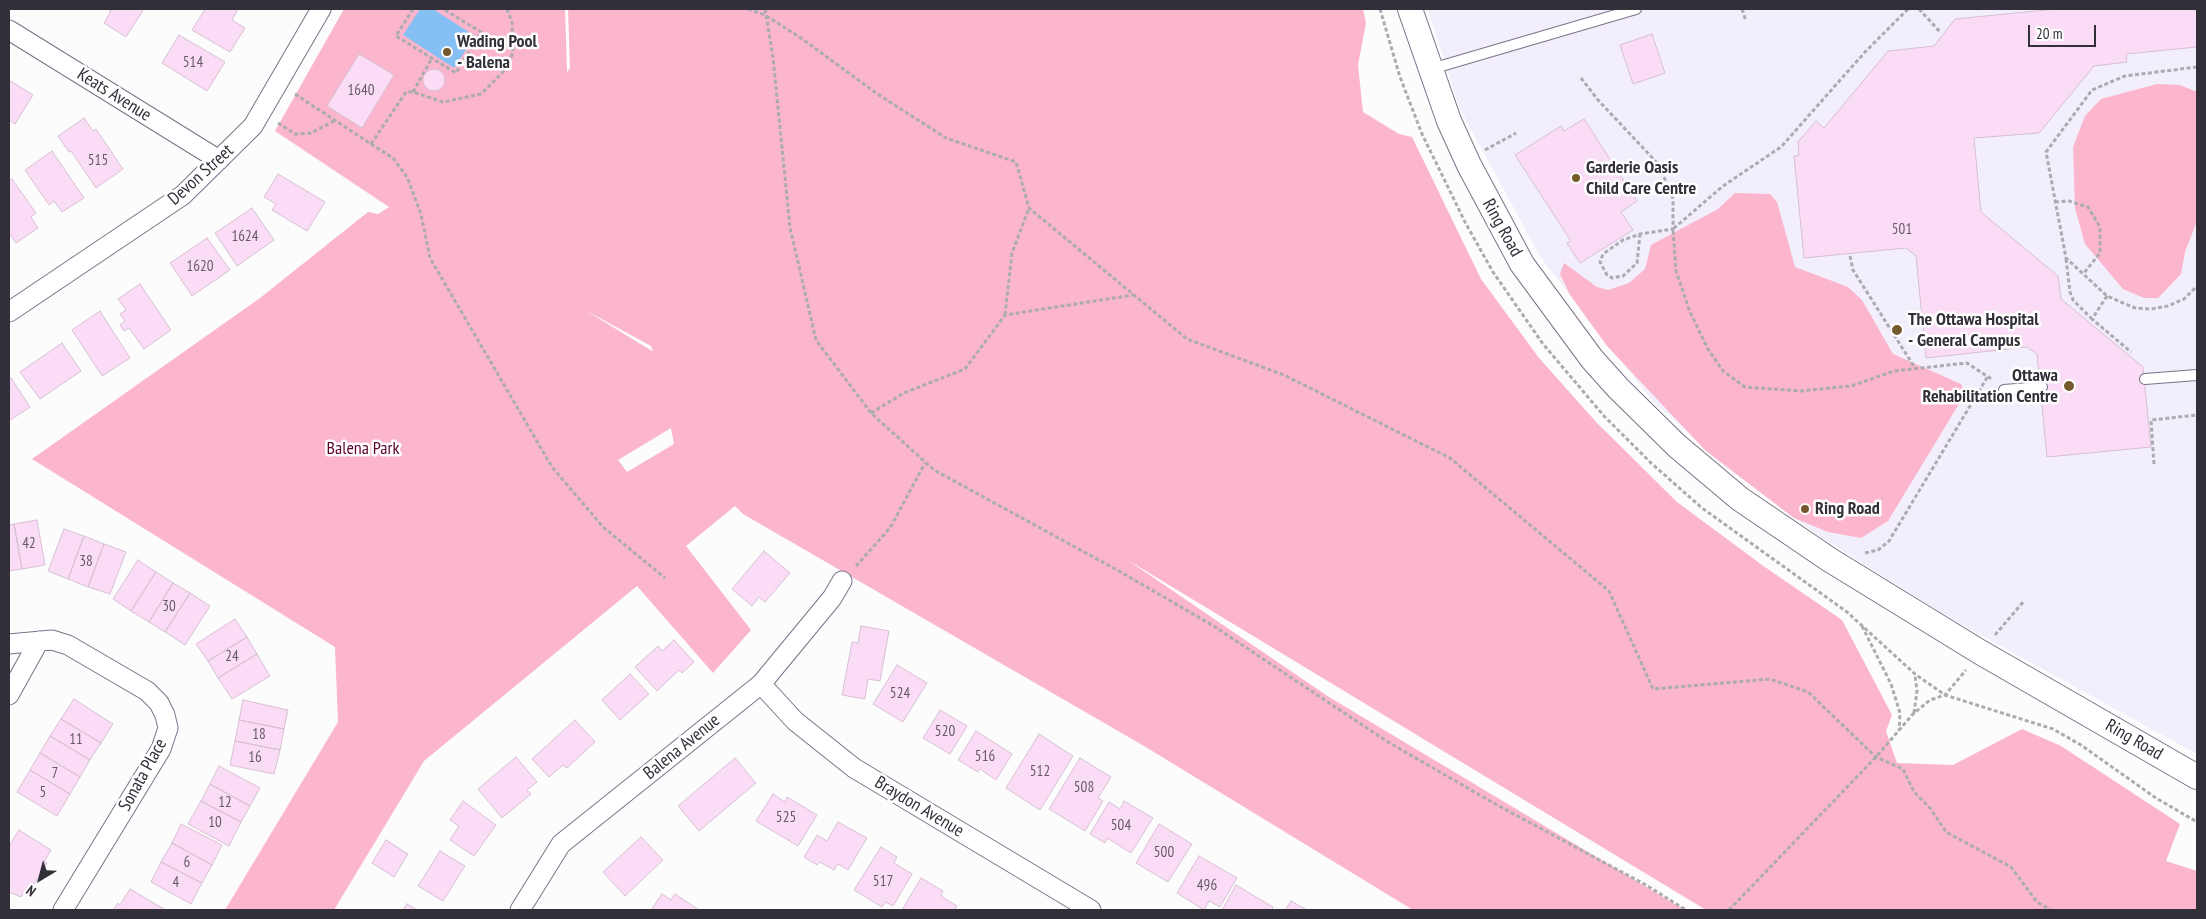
<!DOCTYPE html>
<style>
body{margin:0}
#map{position:relative;width:2206px;height:919px;overflow:hidden;background:#fcfcfc;font-family:"PT Sans Narrow",sans-serif}
canvas{display:block}
.frame{position:absolute;inset:0;border:10px solid #322f39;pointer-events:none}
.north{position:absolute;left:15px;top:854px;width:50px;height:50px;-webkit-text-stroke:4px #fff;paint-order:stroke;rotate:217deg;font-size:14px;font-weight:700;line-height:20px;text-align:center;color:#322f39}
.north::after{content:'';display:block;margin:auto;width:18px;height:22px;background:#322f39;clip-path:polygon(50% 0,100% 100%,50% 72%,0 100%)}
.scale{position:absolute;left:2028px;top:25px;width:68px;height:22px;box-sizing:border-box;border:2px solid #322f39;border-top:0;padding-left:6px;font-size:15px;line-height:18px;white-space:nowrap;color:#322f39;-webkit-text-stroke:4px #fff;paint-order:stroke}
</style>
<div id="map">
<canvas width="2206" height="919"></canvas>
<div class="frame"></div>
<div class="north">N</div>
<div class="scale">20 m</div>
</div>
<script>
const g = document.querySelector('canvas').getContext('2d');
g.lineJoin = 'round';
function paint(path, color) {
  g.fillStyle = color;
  g.fill(path, 'evenodd');
}
function toPath(rows) {
  const path = new Path2D();
  for (const r of rows) {
    if (r.length === 3) {
      path.moveTo(r[0] + r[2], r[1]);
      path.arc(r[0], r[1], r[2], 0, 2 * Math.PI);
      continue;
    }
    path.moveTo(r[0], r[1]);
    for (let i = 2; i < r.length; i += 2) path.lineTo(r[i], r[i + 1]);
  }
  return path;
}
function trace(path, color, width, dash) {
  g.strokeStyle = color;
  g.lineWidth = width;
  g.lineCap = dash ? 'butt' : 'round';
  g.setLineDash(dash || []);
  g.stroke(path);
}
function label(font, color, halo, rows, align = 'center') {
  g.font = font + ' "PT Sans Narrow",sans-serif';
  g.lineWidth = 5;
  g.setLineDash([]);
  g.textBaseline = 'middle';
  g.strokeStyle = halo;
  g.fillStyle = color;
  for (const [text, x, y, turn = 0] of rows) {
    g.save();
    g.translate(x, y);
    g.rotate((+turn || 0) * Math.PI / 180);
    g.textAlign = isNaN(turn) ? turn : align;
    if (halo) g.strokeText(text, 0, 0);
    g.fillText(text, 0, 0);
    g.restore();
  }
}
const built = toPath([
 [1428,9,2197,9,2197,754,1950,618,1821,537,1729,469,1653,402,1541,258,1460,109]
]);
const green = toPath([
 [344,9,565,9,567,72,570,68,568,9,1363,9,1366,23,1358,65,1363,112,1399,134,1412,137,1481,279,1539,358,1597,423,1677,502,1762,565,1842,620,1892,715,1886,731,1897,763,1953,765,2022,729,2061,746,2180,824,2166,861,2197,871,2197,910,1706,910,1126,559,1329,697,1685,910,1413,910,1144,746,743,514,735,506,686,546,751,630,713,673,637,586,424,761,334,910,225,910,338,722,335,647,32,459,260,298,368,212,378,214,389,207,275,131],
 [585,310,651,346,653,351,652,351],
 [671,428,674,444,627,472,618,460],
 [2157,84,2180,85,2197,92,2197,221,2185,252,2181,274,2158,298,2144,298,2123,289,2085,244,2075,208,2073,147,2085,116,2101,99],
 [1735,193,1770,194,1777,202,1795,267,1848,287,1862,300,1893,354,1961,384,1965,394,1888,521,1861,538,1828,532,1794,518,1706,451,1607,346,1570,295,1560,274,1564,263,1597,287,1608,290,1629,283,1645,269,1651,245,1718,209]
]);
const water = toPath([
 [420,9,433,9,475,36,454,68,403,35]
]);
const building = toPath([
 [107,9,144,9,126,37,104,23,111,11,107,9],
 [205,9,238,9,232,20,245,28,230,52,192,30,205,9],
 [2056,9,2197,9,2197,47,2126,54,2127,62,2094,66,2039,133,1974,138,1981,212,2058,276,2061,299,2143,367,2151,447,2047,457,2037,354,2027,347,1926,358,1916,256,1906,248,1804,258,1794,156,1799,155,1798,142,1816,121,1824,128,1888,51,1934,46,1955,19,2056,9],
 [1652,34,1665,73,1633,84,1620,45,1652,34],
 [179,35,225,62,207,91,162,63,179,35],
 [359,54,394,75,362,128,327,106,359,54],
 [434,80,11],
 [9,80,33,95,15,124,9,120,9,80],
 [84,118,93,131,96,129,123,169,96,188,71,151,69,152,58,136,84,118],
 [1584,119,1637,201,1621,212,1633,230,1580,263,1567,243,1571,241,1515,155,1561,126,1564,131,1584,119],
 [52,151,84,198,62,212,54,201,49,205,25,170,52,151],
 [278,174,325,202,307,231,272,210,276,204,264,197,278,174],
 [12,179,36,213,31,217,38,228,16,243,9,233,9,181,12,179],
 [252,208,274,240,237,266,215,233,252,208],
 [207,238,230,270,192,296,170,263,207,238],
 [140,284,171,330,144,349,129,328,124,331,120,325,125,321,120,314,126,310,118,299,140,284],
 [100,311,130,358,102,376,72,330,100,311],
 [62,343,81,371,40,399,20,372,62,343],
 [11,378,30,407,9,421,9,380,11,378],
 [37,520,45,565,22,569,14,524,37,520],
 [14,524,22,569,9,571,9,525,14,524],
 [64,529,84,536,68,579,48,571,64,529],
 [84,536,104,544,88,587,68,579,84,536],
 [104,544,126,552,110,594,88,587,104,544],
 [764,551,790,573,765,602,759,597,752,606,732,589,764,551],
 [138,560,156,572,131,611,113,599,138,560],
 [156,572,173,583,149,622,131,611,156,572],
 [173,583,190,593,165,632,149,622,173,583],
 [190,593,210,606,185,645,165,632,190,593],
 [235,619,247,637,208,661,196,644,235,619],
 [861,626,889,631,880,681,868,679,865,699,842,695,852,642,858,643,861,626],
 [247,637,257,654,218,678,208,661,247,637],
 [674,640,694,662,682,673,679,670,657,691,635,667,658,646,662,651,674,640],
 [257,654,270,676,232,699,218,678,257,654],
 [897,665,927,683,903,722,873,704,897,665],
 [630,674,649,694,620,720,602,700,630,674],
 [74,699,113,724,101,743,61,719,74,699],
 [243,700,288,710,284,729,239,720,243,700],
 [940,710,967,726,950,754,923,738,940,710],
 [61,719,101,743,90,760,50,736,61,719],
 [239,720,284,729,280,750,235,741,239,720],
 [575,720,595,742,567,768,563,765,549,777,532,759,575,720],
 [976,731,1012,754,996,780,980,769,978,772,958,760,976,731],
 [1039,734,1073,756,1040,810,1006,788,1039,734],
 [50,736,90,760,80,777,40,753,50,736],
 [235,741,280,750,274,774,230,765,235,741],
 [40,753,80,777,70,794,30,770,40,753],
 [516,757,537,782,527,790,531,794,502,818,478,789,516,757],
 [735,758,756,783,699,831,678,806,735,758],
 [1080,758,1111,777,1098,798,1103,801,1085,831,1049,809,1080,758],
 [219,766,260,788,250,806,210,784,219,766],
 [30,770,70,794,57,816,17,792,30,770],
 [210,784,250,806,241,822,201,801,210,784],
 [773,794,785,802,787,797,817,815,798,846,756,821,773,794],
 [201,801,241,822,229,846,188,824,201,801],
 [463,801,496,825,474,856,450,840,459,826,450,820,463,801],
 [1124,801,1153,818,1131,853,1107,838,1105,843,1090,834,1109,802,1120,809,1124,801],
 [838,822,867,838,848,870,838,864,834,870,820,862,817,865,804,857,817,835,827,841,838,822],
 [181,824,222,845,212,865,172,843,181,824],
 [1159,824,1192,844,1168,882,1136,863,1159,824],
 [19,830,51,850,44,862,47,863,30,891,26,889,21,897,9,892,9,846,19,830],
 [641,837,663,860,625,896,603,872,641,837],
 [386,840,408,854,394,877,372,863,386,840],
 [172,843,212,865,202,883,161,862,172,843],
 [881,847,897,857,894,863,912,874,893,906,886,902,882,907,854,890,881,847],
 [440,851,465,866,443,901,418,886,440,851],
 [1199,856,1237,878,1220,907,1209,901,1204,910,1177,893,1199,856],
 [161,862,202,883,191,904,151,882,161,862],
 [921,878,943,891,941,896,957,906,954,910,902,910,921,878],
 [1236,885,1273,907,1272,910,1222,910,1236,885],
 [130,889,164,909,163,910,113,910,118,903,120,905,130,889],
 [662,894,671,900,675,894,699,910,651,910,662,894],
 [1291,901,1307,910,1285,910,1291,901],
 [407,904,417,910,403,910,407,904]
]);
const path = toPath([
 [413,9,396,36,456,73,481,32,443,9],
 [748,9,765,15,801,38,876,93,946,138,1016,162,1029,208,1187,339,1284,375,1450,458,1609,591,1653,689,1770,679,1808,692,1876,757,1903,769,1914,792,1930,808,1946,832,2011,867,2037,902,2051,910],
 [765,9,773,57,790,228,816,340,871,413,934,470,1119,571,1212,625,1388,742,1499,806,1646,885,1686,910],
 [1380,9,1400,77,1422,134,1466,224,1493,272,1543,344,1604,416,1651,463,1702,508,1847,612,1915,674,1945,695,2053,729,2081,745,2156,798,2197,822],
 [1742,9,1746,21],
 [1908,9,1865,52,1781,147,1723,186,1673,229,1676,271,1690,312,1708,349,1723,371,1745,387,1801,391,1851,386,1894,371,1967,363,1993,380],
 [1919,9,1941,33],
 [2197,67,2125,76,2092,90,2046,152,2066,258,2107,296,2135,308,2151,309,2168,306,2184,299,2197,286],
 [1581,78,1598,100,1659,165,1673,199,1673,229,1640,234,1623,240,1603,254,1600,262,1607,275,1612,278,1623,276,1637,263,1640,234],
 [413,92,432,58],
 [295,94,371,144,406,92,413,92,443,102,481,94,508,67,513,52,512,22,507,9],
 [278,123,295,134,311,133,334,121],
 [371,144,393,158,407,177,421,214,430,258,552,467,603,527,665,578],
 [1485,150,1516,133],
 [2055,202,2069,201,2088,207,2100,227,2100,253,2084,273],
 [1850,256,1853,270,1915,368],
 [2066,259,2070,292,2073,300,2092,319],
 [2107,296,2092,319,2131,352],
 [1005,315,1012,253,1029,208],
 [871,413,904,393,965,369,1005,315,1133,295],
 [2154,464,2151,420,2197,415],
 [1865,553,1878,550,1889,541,1988,376],
 [856,566,890,528,925,463],
 [1862,626,1891,684,1900,713,1899,731],
 [1995,635,2024,601],
 [1914,713,1917,691,1915,675],
 [1729,910,1876,757,1913,714,1930,700,1945,695,1966,670]
]);
const service = toPath([
 [1431,69,1636,9],
 [2145,379,2197,375],
 [2004,390,2042,387]
]);
const minor = toPath([
 [9,30,219,160],
 [9,312,183,195,253,126,321,9],
 [9,644,52,640,68,645,147,691,159,703,165,715,168,728,161,749,63,910],
 [761,684,795,721,854,768,1091,910],
 [9,695,39,641],
 [520,910,561,844,761,684,832,598,842,581]
]);
const tertiary = toPath([
 [1410,9,1449,121,1469,165,1522,264,1592,359,1618,388,1677,446,1740,499,1830,560,1980,652,2197,777]
]);
const markers = [
 [447,52,5,"#73592b"],
 [1576,178,5,"#73592b"],
 [1897,330,6,"#73592b"],
 [2069,386,6,"#73592b"],
 [1805,509,5,"#73592b"]
];
const numberNames = [
 ["514",193,63],
 ["1640",361,91],
 ["515",98,161],
 ["501",1902,230],
 ["1624",245,237],
 ["1620",200,267],
 ["42",29,544],
 ["38",86,562],
 ["30",169,607],
 ["24",232,657],
 ["524",900,694],
 ["520",945,732],
 ["18",259,735],
 ["11",76,740],
 ["516",985,757],
 ["16",255,758],
 ["512",1040,772],
 ["7",55,774],
 ["508",1084,788],
 ["5",43,793],
 ["12",225,803],
 ["525",786,818],
 ["10",215,823],
 ["504",1121,826],
 ["500",1164,853],
 ["6",187,863],
 ["517",883,882],
 ["4",176,883],
 ["496",1207,886]
];
const poiNames = [
 ["Wading Pool",457,42],
 ["- Balena",457,63],
 ["Garderie Oasis",1586,168],
 ["Child Care Centre",1586,189],
 ["The Ottawa Hospital",1908,320],
 ["- General Campus",1908,341],
 ["Ottawa",2058,376,"right"],
 ["Rehabilitation Centre",2058,397,"right"],
 ["Ring Road",1815,509]
];
const streetNames = [
 ["Keats Avenue",114,95,32],
 ["Devon Street",201,175,-42],
 ["Ring Road",1502,228,61],
 ["Ring Road",2134,740,30],
 ["Balena Avenue",682,747,-39],
 ["Sonata Place",143,775,-61],
 ["Braydon Avenue",919,807,31]
];
const parkNames = [
 ["Balena Park",363,449]
];
paint(built, '#f3eefb');
paint(green, '#fbb5cc');
paint(water, '#85bff4');
paint(building, '#fbdcf7');
trace(building, '#d6c0d3', 1);
trace(service, '#7b7289', 12);
trace(minor, '#7b7289', 21);
trace(tertiary, '#7b7289', 26);
trace(path, '#acabaf', 3, [4, 2.5]);
trace(service, '#fff', 10);
trace(minor, '#fff', 19);
trace(tertiary, '#fff', 24);
for (const [x, y, r, color] of markers) {
  const dot = new Path2D();
  dot.arc(x, y, r, 0, 2 * Math.PI);
  g.fillStyle = color;
  g.fill(dot);
  trace(dot, '#fff', 2);
}
label('15px', '#645a68', null, numberNames);
label('bold 18px', '#322f39', '#fff', poiNames, 'left');
label('18px', '#322f39', '#fff', streetNames);
label('18px', '#5b0430', '#fff', parkNames);
</script>
